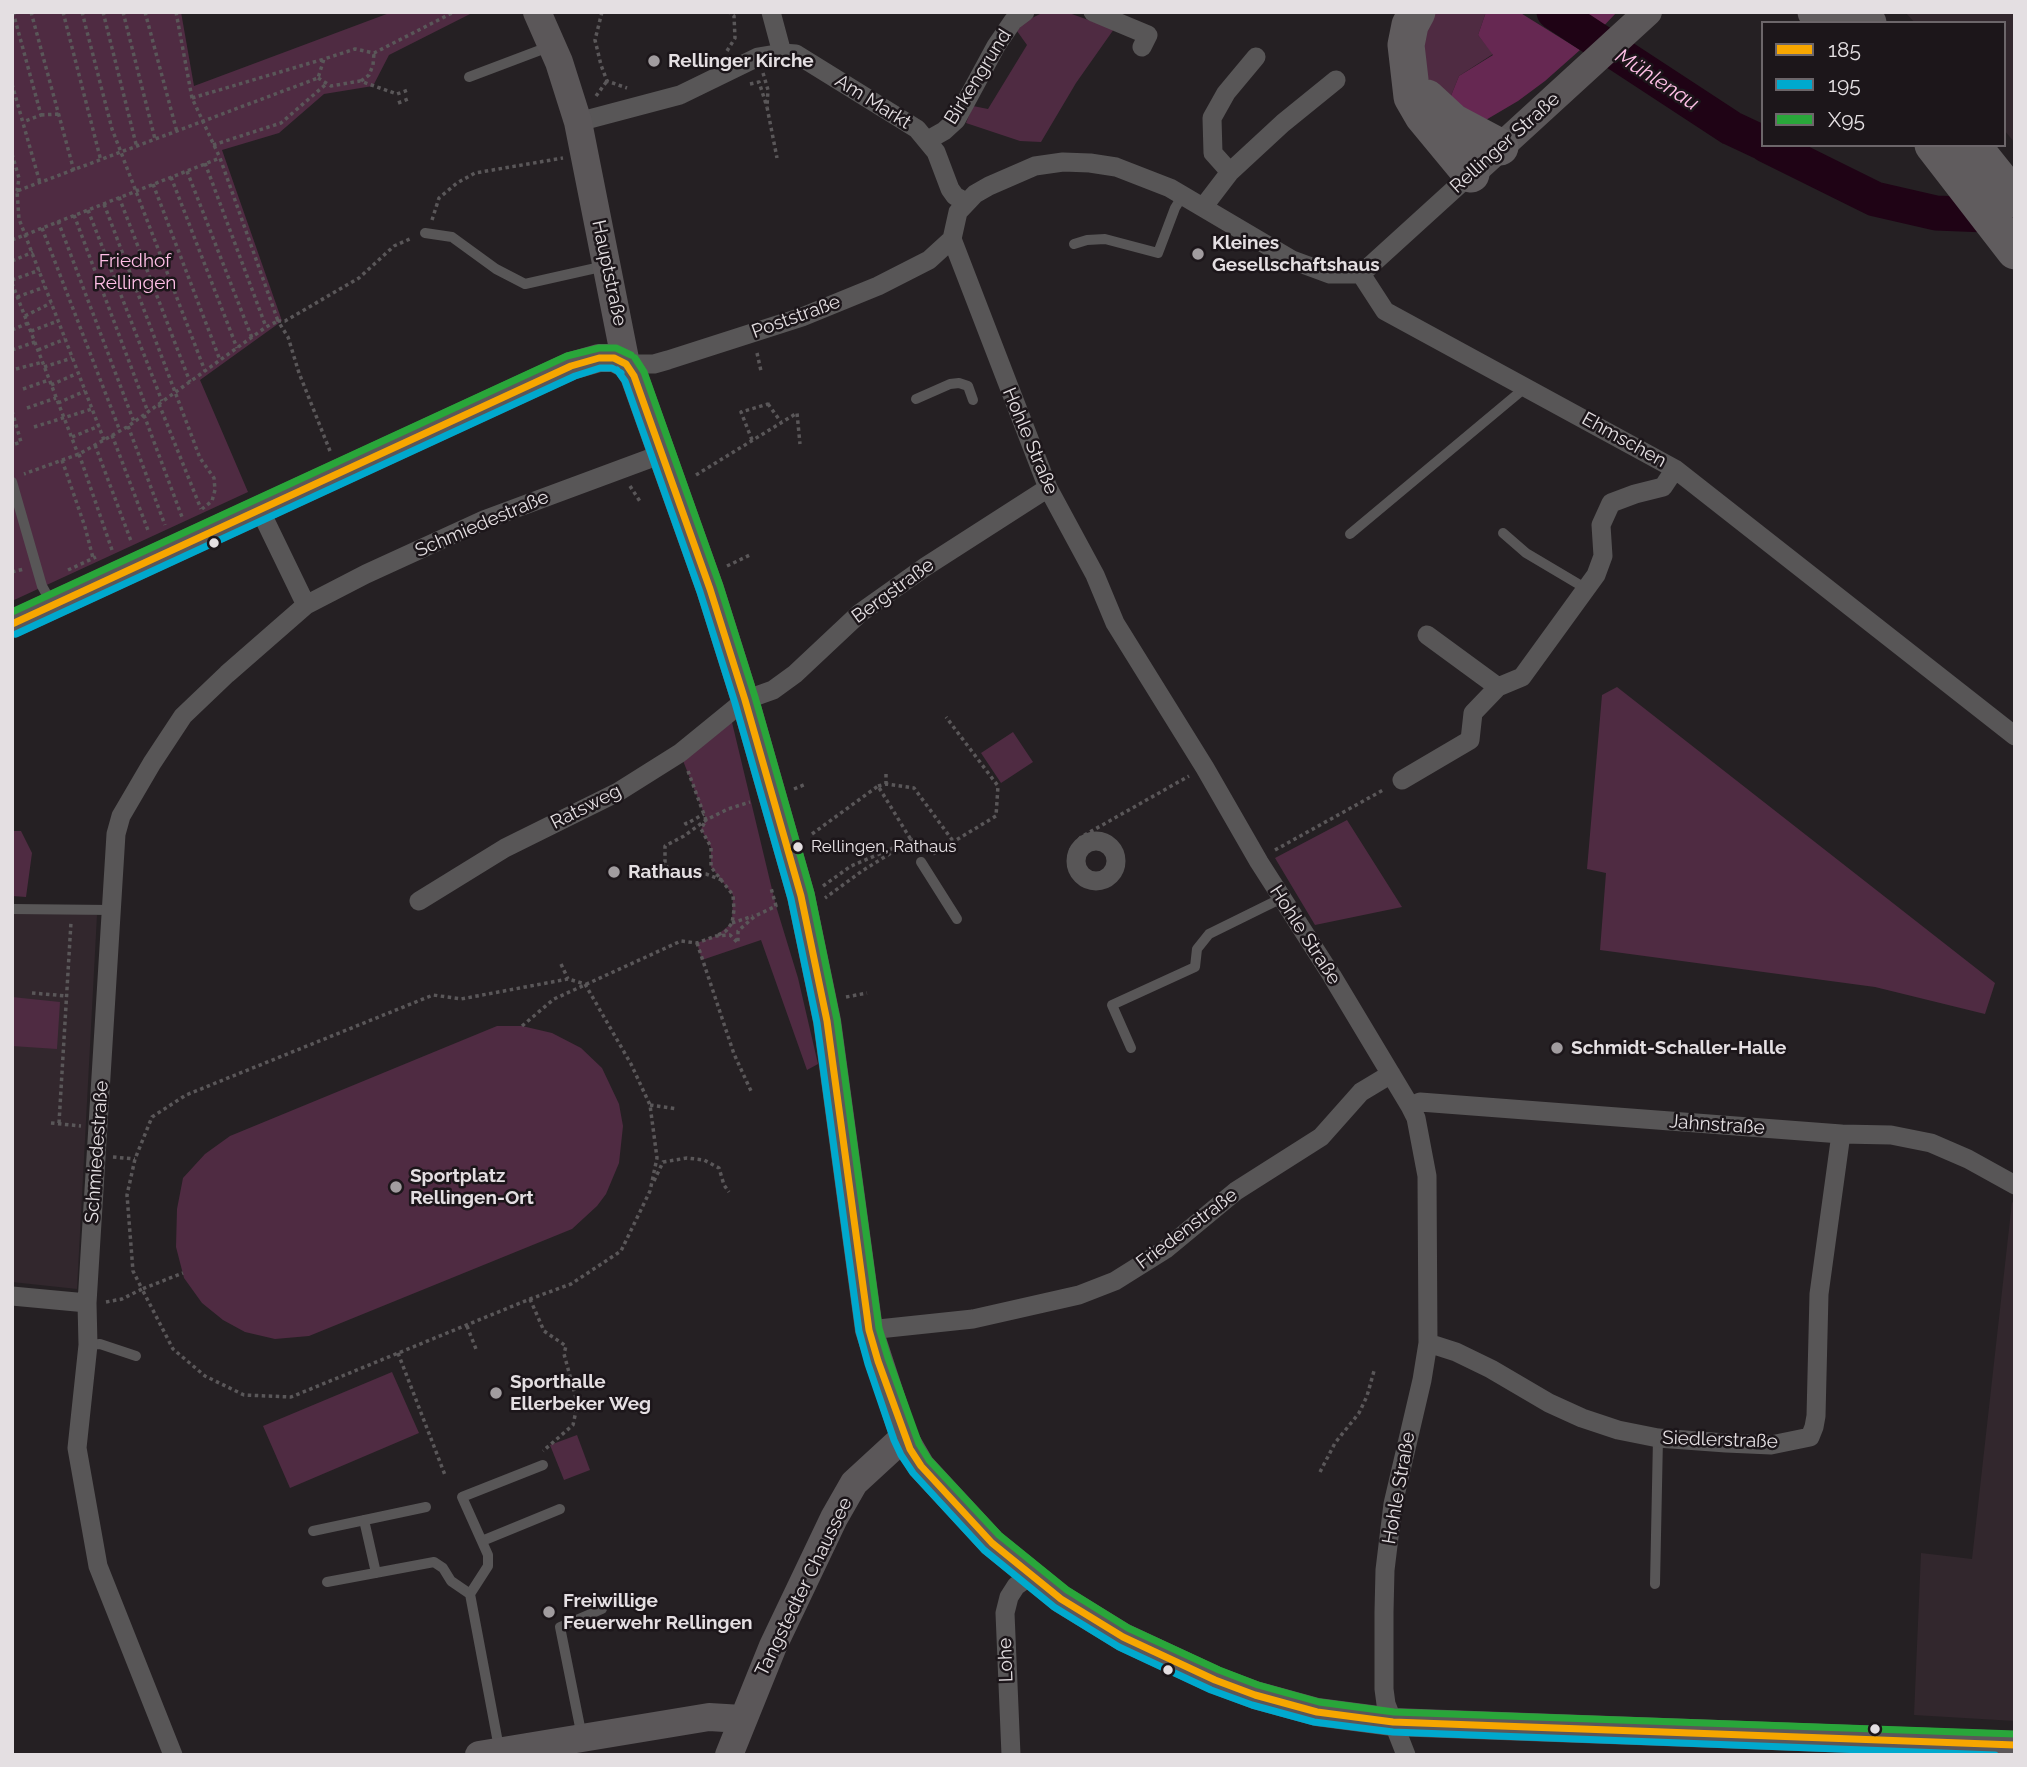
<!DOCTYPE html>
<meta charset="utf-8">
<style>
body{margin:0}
#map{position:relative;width:2027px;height:1767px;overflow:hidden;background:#252023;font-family:Raleway,sans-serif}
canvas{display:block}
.frame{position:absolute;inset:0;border:14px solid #e4dfe2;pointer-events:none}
.legend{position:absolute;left:1761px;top:21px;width:245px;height:126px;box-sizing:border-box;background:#1c161a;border:2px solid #6c666a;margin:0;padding:9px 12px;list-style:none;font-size:21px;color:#e4dfe2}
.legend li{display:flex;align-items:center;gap:14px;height:35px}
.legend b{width:35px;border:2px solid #6c666a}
</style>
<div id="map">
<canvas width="2027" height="1767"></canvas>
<div class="frame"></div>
<ul class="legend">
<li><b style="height:9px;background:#f7a600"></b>185</li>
<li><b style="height:9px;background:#00a9ce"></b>195</li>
<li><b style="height:9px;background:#29a63a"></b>X95</li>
</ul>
</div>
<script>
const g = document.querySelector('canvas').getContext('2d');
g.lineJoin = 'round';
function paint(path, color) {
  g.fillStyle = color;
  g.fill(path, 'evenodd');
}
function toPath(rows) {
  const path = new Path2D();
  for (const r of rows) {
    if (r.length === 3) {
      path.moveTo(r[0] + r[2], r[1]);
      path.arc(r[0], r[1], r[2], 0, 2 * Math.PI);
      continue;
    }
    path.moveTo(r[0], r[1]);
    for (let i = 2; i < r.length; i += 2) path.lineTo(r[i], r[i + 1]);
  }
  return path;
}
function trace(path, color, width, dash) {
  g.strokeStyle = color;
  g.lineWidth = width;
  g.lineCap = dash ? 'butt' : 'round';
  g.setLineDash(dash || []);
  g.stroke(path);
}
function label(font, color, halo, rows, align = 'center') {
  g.font = font + ' Raleway,sans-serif';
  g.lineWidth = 5;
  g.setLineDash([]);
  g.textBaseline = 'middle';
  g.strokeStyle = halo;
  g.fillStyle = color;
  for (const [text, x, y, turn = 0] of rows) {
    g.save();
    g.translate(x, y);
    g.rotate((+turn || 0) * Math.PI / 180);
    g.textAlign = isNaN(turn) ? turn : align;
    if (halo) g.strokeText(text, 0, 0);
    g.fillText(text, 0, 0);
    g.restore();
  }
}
const built = toPath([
 [1905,12,2015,12,2015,143,2004,130,2004,23,1915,23],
 [12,909,38,909,97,915,77,1289,12,1282],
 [2012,1202,2015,1204,2015,1721,1914,1715,1921,1553,1972,1559]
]);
const green = toPath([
 [12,12,181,12,194,86,392,12,474,12,389,55,373,86,324,94,279,133,222,150,282,321,200,380,248,492,12,601],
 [1044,12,1066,12,1114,29,1076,83,1041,142,1020,141,966,123,973,106,988,109,1027,45,1017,31,1024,22],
 [1432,12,1486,12,1478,35,1493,54,1459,76,1446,108,1420,66,1425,27],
 [1617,687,1995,983,1985,1014,1875,987,1600,950,1606,873,1587,869,1602,695],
 [730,714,776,906,798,978,818,1064,807,1070,761,940,702,960,697,943,716,936,732,923,733,895,711,867,711,847,701,829,706,819,680,753],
 [1013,732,1033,762,1001,783,981,753],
 [1347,820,1402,907,1315,925,1275,858],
 [12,831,21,831,32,853,26,897,12,896],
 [12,997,60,1002,57,1049,12,1046],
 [497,1026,522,1026,552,1033,581,1048,602,1068,619,1104,623,1126,619,1163,606,1194,597,1206,572,1229,309,1336,275,1339,245,1332,223,1320,202,1303,184,1278,176,1247,177,1209,183,1178,205,1154,230,1136],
 [392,1372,419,1433,290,1488,263,1426],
 [577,1435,590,1470,564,1480,550,1445]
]);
const forest = toPath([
 [1486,12,1519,12,1580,50,1545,81,1518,101,1479,124,1446,108,1459,76,1493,55,1478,35],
 [1564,12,1617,12,1596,34]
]);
const river = toPath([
 [1554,12,1731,128,1763,143],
 [1766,145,1875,199,1936,213,2011,216]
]);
const path = toPath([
 [13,12,41,115,23,122],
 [31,12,74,171],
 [63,12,101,161],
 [82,12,112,129,205,371],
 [103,12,137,148],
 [123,12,155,139],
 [145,12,177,132],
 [176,12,192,98,220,158],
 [602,12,595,40,601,65,607,81,627,88],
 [727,51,735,38,734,16,729,12],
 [763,73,768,90,767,107,777,158],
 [318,78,331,86,360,81,397,94,408,90],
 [361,81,369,75,373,65,374,53],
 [12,84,40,183],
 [750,84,759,82,767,107],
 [596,96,607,81],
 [192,98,324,59],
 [398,103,411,98],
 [41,115,59,114],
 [213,145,281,123,325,85],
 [12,154,19,178,17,191,12,190],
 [205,163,266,327],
 [187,171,252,338],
 [171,177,237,348],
 [153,184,220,360],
 [119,197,190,382],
 [104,204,200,458,214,478,215,490,212,501,202,509],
 [88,210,162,401],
 [74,215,148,412],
 [432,220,439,198,457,183,475,173,563,158],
 [58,221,134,422],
 [42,228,120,431],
 [12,240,220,158,278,321,266,327,127,427,79,454,24,474],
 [12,261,33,252],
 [12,280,40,270],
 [12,283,78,454],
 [17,297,45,287],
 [25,316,51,303],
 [12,330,28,323],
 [31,331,58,321],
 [12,350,35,342],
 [38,350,65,339],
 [757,353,761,371],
 [44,367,72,358],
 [16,369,43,362],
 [51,385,78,373],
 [23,389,49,380],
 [58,403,85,391],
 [159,404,201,509],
 [768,404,781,422],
 [27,408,56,398],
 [12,411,21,442,12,445],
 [144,415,182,517],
 [128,426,165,525],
 [34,427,92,409],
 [112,435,149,533],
 [72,437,99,426],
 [104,440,19,219,17,191,318,78,324,59,355,49,374,53,454,12],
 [752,440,741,412,768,404,767,400],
 [95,445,131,541],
 [330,451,299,373,288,337,278,321,285,321,359,278,394,246,412,238],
 [79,454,112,550],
 [62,460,85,527,93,558],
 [696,475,797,413,800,444],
 [630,486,641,503],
 [727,566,750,555],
 [68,570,96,557],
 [12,572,24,569],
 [688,771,706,820,701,829,711,847,711,867,733,895,734,910,732,923,726,931,718,935],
 [886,774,886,784],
 [878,786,886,784,914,788,953,841],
 [794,789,806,784],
 [685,822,686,824,704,814],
 [812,834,878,786,916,848],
 [1275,850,1385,789],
 [933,854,996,816,998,786,946,717],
 [657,867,665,864],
 [1076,877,1069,863,1071,849,1081,837,1189,776],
 [722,880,706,874,670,871,665,864,665,846,684,836,706,820,728,809,750,802],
 [823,886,851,866,912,840,862,871,825,898],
 [732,923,753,916],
 [697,943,734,1054,751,1091],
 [561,964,568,979],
 [32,993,67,996],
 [846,997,867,993],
 [522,1026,554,999,681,941,697,943,716,936,730,935,738,943,738,931,755,916,776,906,771,888],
 [650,1105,677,1109],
 [51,1123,81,1126],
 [59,1123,71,922],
 [113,1157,135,1159],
 [654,1181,663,1162,687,1158,704,1160,719,1168,724,1185,729,1192],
 [530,1299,544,1331,566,1346,564,1354,576,1398,576,1411,573,1425,543,1451],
 [106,1302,122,1299,142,1289,133,1271,127,1195,135,1159,152,1117,186,1095,433,995,461,999,568,979,585,984,631,1064,650,1105,657,1158,650,1191,621,1251,571,1284,530,1299,291,1397,244,1395,205,1376,173,1349,142,1289,183,1273],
 [467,1326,476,1349],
 [398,1353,445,1475],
 [1320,1472,1335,1443,1359,1413,1367,1396,1374,1371]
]);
const lane = toPath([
 [469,77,551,46],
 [425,233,452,237,496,269,525,284,605,266],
 [1074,244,1087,240,1105,239,1158,253,1175,208,1183,195],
 [916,399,950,384,959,383,968,386,973,400],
 [12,482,42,586,52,604],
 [1503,533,1526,553,1585,588],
 [1350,534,1526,387],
 [921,862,957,919],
 [12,909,111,910],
 [1131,1048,1112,1005,1195,967,1197,949,1209,934,1282,898],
 [88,1345,100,1344,136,1356],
 [364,1520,376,1573],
 [313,1531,426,1507],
 [482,1541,560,1509],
 [327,1582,434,1562,443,1568,451,1581,470,1594,499,1748],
 [1655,1584,1658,1438],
 [470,1594,488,1566,488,1555,462,1497,543,1465],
 [582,1737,560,1627,602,1609]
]);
const street = toPath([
 [771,12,782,53],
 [1093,12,1148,35,1142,47],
 [578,122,680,95,758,57,782,53,796,54,917,129,936,152,950,189,955,196,966,202],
 [928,140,944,131,956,120,996,46,1013,21,1025,12],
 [1230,172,1213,153,1212,118,1226,93,1256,57],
 [1204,206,1230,172,1283,123,1336,80],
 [1361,274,1330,274,1292,260,1170,188,1116,167,1090,163,1063,162,1035,166,989,186,975,194,958,212,952,239,1048,488,1095,575,1115,623,1205,768,1259,862,1332,976,1410,1106,1416,1118,1427,1176,1428,1343,1422,1380,1393,1504,1385,1570,1384,1612,1384,1689,1386,1704,1406,1755],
 [1361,274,1385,311,1675,469,2015,736],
 [1361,274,1471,174],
 [626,364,654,364,668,360,802,317,878,286,929,260,952,239],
 [260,510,306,605],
 [1427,635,1498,687],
 [1402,780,1470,740,1473,713,1498,687,1522,677,1596,575,1603,556,1601,525,1611,503,1635,494,1663,487,1675,469],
 [1096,861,20],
 [419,901,505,848,618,792,680,753,745,700,773,690,795,674,860,613,925,567,1048,488],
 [1410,1106,1420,1102,1841,1134,1891,1135,1931,1143,1968,1159,2015,1185],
 [12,1296,87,1303],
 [869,1330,973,1319,1079,1295,1115,1281,1166,1249,1236,1191,1321,1137,1361,1092,1391,1074],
 [1428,1343,1456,1352,1491,1369,1549,1403,1582,1418,1618,1430,1658,1438,1726,1443,1771,1445,1810,1437,1814,1427,1816,1416,1819,1294,1841,1134],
 [173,1755,98,1566,77,1448,88,1345,87,1303,116,834,121,816,152,763,183,716,227,674,306,605,366,574,484,520,662,454],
 [1011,1755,1005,1613,1009,1597,1016,1586,1030,1576]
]);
const secondary = toPath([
 [537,12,559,62,578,122,626,364,634,376,710,589,745,700,801,896,827,1021,869,1330,904,1437,921,1466,992,1543,1061,1599,1123,1637,1215,1680,1255,1695,1317,1712,1393,1722,2015,1745],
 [1471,174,1648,12],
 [12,624,571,366,599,358,614,358,626,364],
 [479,1755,709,1717,742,1719],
 [729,1755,773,1646,834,1518,854,1483,904,1437]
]);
const highway = toPath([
 [1417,12,1410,25,1406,45,1412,97,1423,116,1471,174],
 [1816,12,1826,23],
 [1858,12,1868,23],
 [1427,98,1453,122,1500,147],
 [1933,145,2015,251],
 [1972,145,2015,199]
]);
const bus1 = toPath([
 [626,364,634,376,710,589,745,700,801,896,827,1021,869,1330,878,1361,910,1449,921,1466,992,1543,1061,1599,1123,1637,1215,1680,1255,1695,1317,1712,1393,1722,2015,1745],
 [12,624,571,366,599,358,614,358,626,364]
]);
const bus2 = toPath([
 [617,370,625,381,700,592,735,703,791,899,817,1023,859,1331,868,1364,894,1440,901,1455,913,1473,984,1550,1054,1607,1119,1647,1211,1690,1252,1705,1314,1722,1393,1732,1995,1755],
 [16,634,575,376,600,368,612,368,621,373]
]);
const bus3 = toPath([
 [635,358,644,372,720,586,755,697,811,893,837,1020,879,1328,888,1358,919,1444,929,1460,999,1535,1067,1590,1128,1628,1219,1670,1258,1685,1319,1702,1394,1712,2015,1734],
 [12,612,567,356,599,348,616,348,631,355]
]);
const markers = [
 [654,61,7,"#a19c9f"],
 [1198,254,7,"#a19c9f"],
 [214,543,6,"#e4dfe2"],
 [798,847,6,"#e4dfe2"],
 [614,872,7,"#a19c9f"],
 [1557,1048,7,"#a19c9f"],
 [396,1187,7,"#a19c9f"],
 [496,1393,7,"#a19c9f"],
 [549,1612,7,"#a19c9f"],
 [1168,1670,6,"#e4dfe2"],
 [1875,1729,6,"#e4dfe2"]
];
const busNames = [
 ["Rellingen, Rathaus",811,847]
];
const poiNames = [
 ["Rellinger Kirche",668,61],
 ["Kleines",1212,243],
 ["Gesellschaftshaus",1212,265],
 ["Rathaus",628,872],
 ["Schmidt-Schaller-Halle",1571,1048],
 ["Sportplatz",410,1176],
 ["Rellingen-Ort",410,1198],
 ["Sporthalle",510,1382],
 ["Ellerbeker Weg",510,1404],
 ["Freiwillige",563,1601],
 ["Feuerwehr Rellingen",563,1623]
];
const streetNames = [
 ["Birkengrund",978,77,-58],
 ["Am Markt",873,102,32],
 ["Rellinger Straße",1505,143,-42],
 ["Hauptstraße",609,273,78],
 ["Poststraße",796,317,-20],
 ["Ehmschen",1624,440,29],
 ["Hohle Straße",1030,441,67],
 ["Schmiedestraße",482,524,-23],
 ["Bergstraße",893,591,-36],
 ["Ratsweg",586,807,-27],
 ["Hohle Straße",1305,935,57],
 ["Jahnstraße",1717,1125,4],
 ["Schmiedestraße",97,1152,-86],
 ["Friedenstraße",1187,1229,-37],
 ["Siedlerstraße",1720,1440,2],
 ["Hohle Straße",1399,1488,-80],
 ["Tangstedter Chaussee",804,1587,-64],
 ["Lohe",1006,1660,-92]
];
const parkNames = [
 ["Friedhof",135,261],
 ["Rellingen",135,283]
];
const waterNames = [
 ["Mühlenau",1657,80,33]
];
paint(built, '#32272d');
paint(green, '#4f2b42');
paint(forest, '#662852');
trace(river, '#1f0315', 35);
trace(path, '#5a5759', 3.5, [3.5, 3.5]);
trace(lane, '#585657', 10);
trace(street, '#585657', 19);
trace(secondary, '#5b5759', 28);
trace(highway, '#605c5e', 37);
trace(bus1, '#f7a600', 7);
trace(bus2, '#00a9ce', 7);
trace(bus3, '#29a63a', 7);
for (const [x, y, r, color] of markers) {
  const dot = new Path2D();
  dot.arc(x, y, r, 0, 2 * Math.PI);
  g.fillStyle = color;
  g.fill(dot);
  trace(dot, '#1c161a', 2.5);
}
label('17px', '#e4dfe2', '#1c161a', busNames, 'left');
label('bold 19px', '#e4dfe2', '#1c161a', poiNames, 'left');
label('19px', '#e4dfe2', '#1c161a', streetNames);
label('19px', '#ffbfe6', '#1c161a', parkNames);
label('italic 21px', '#ffbfe6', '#1c161a', waterNames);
</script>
